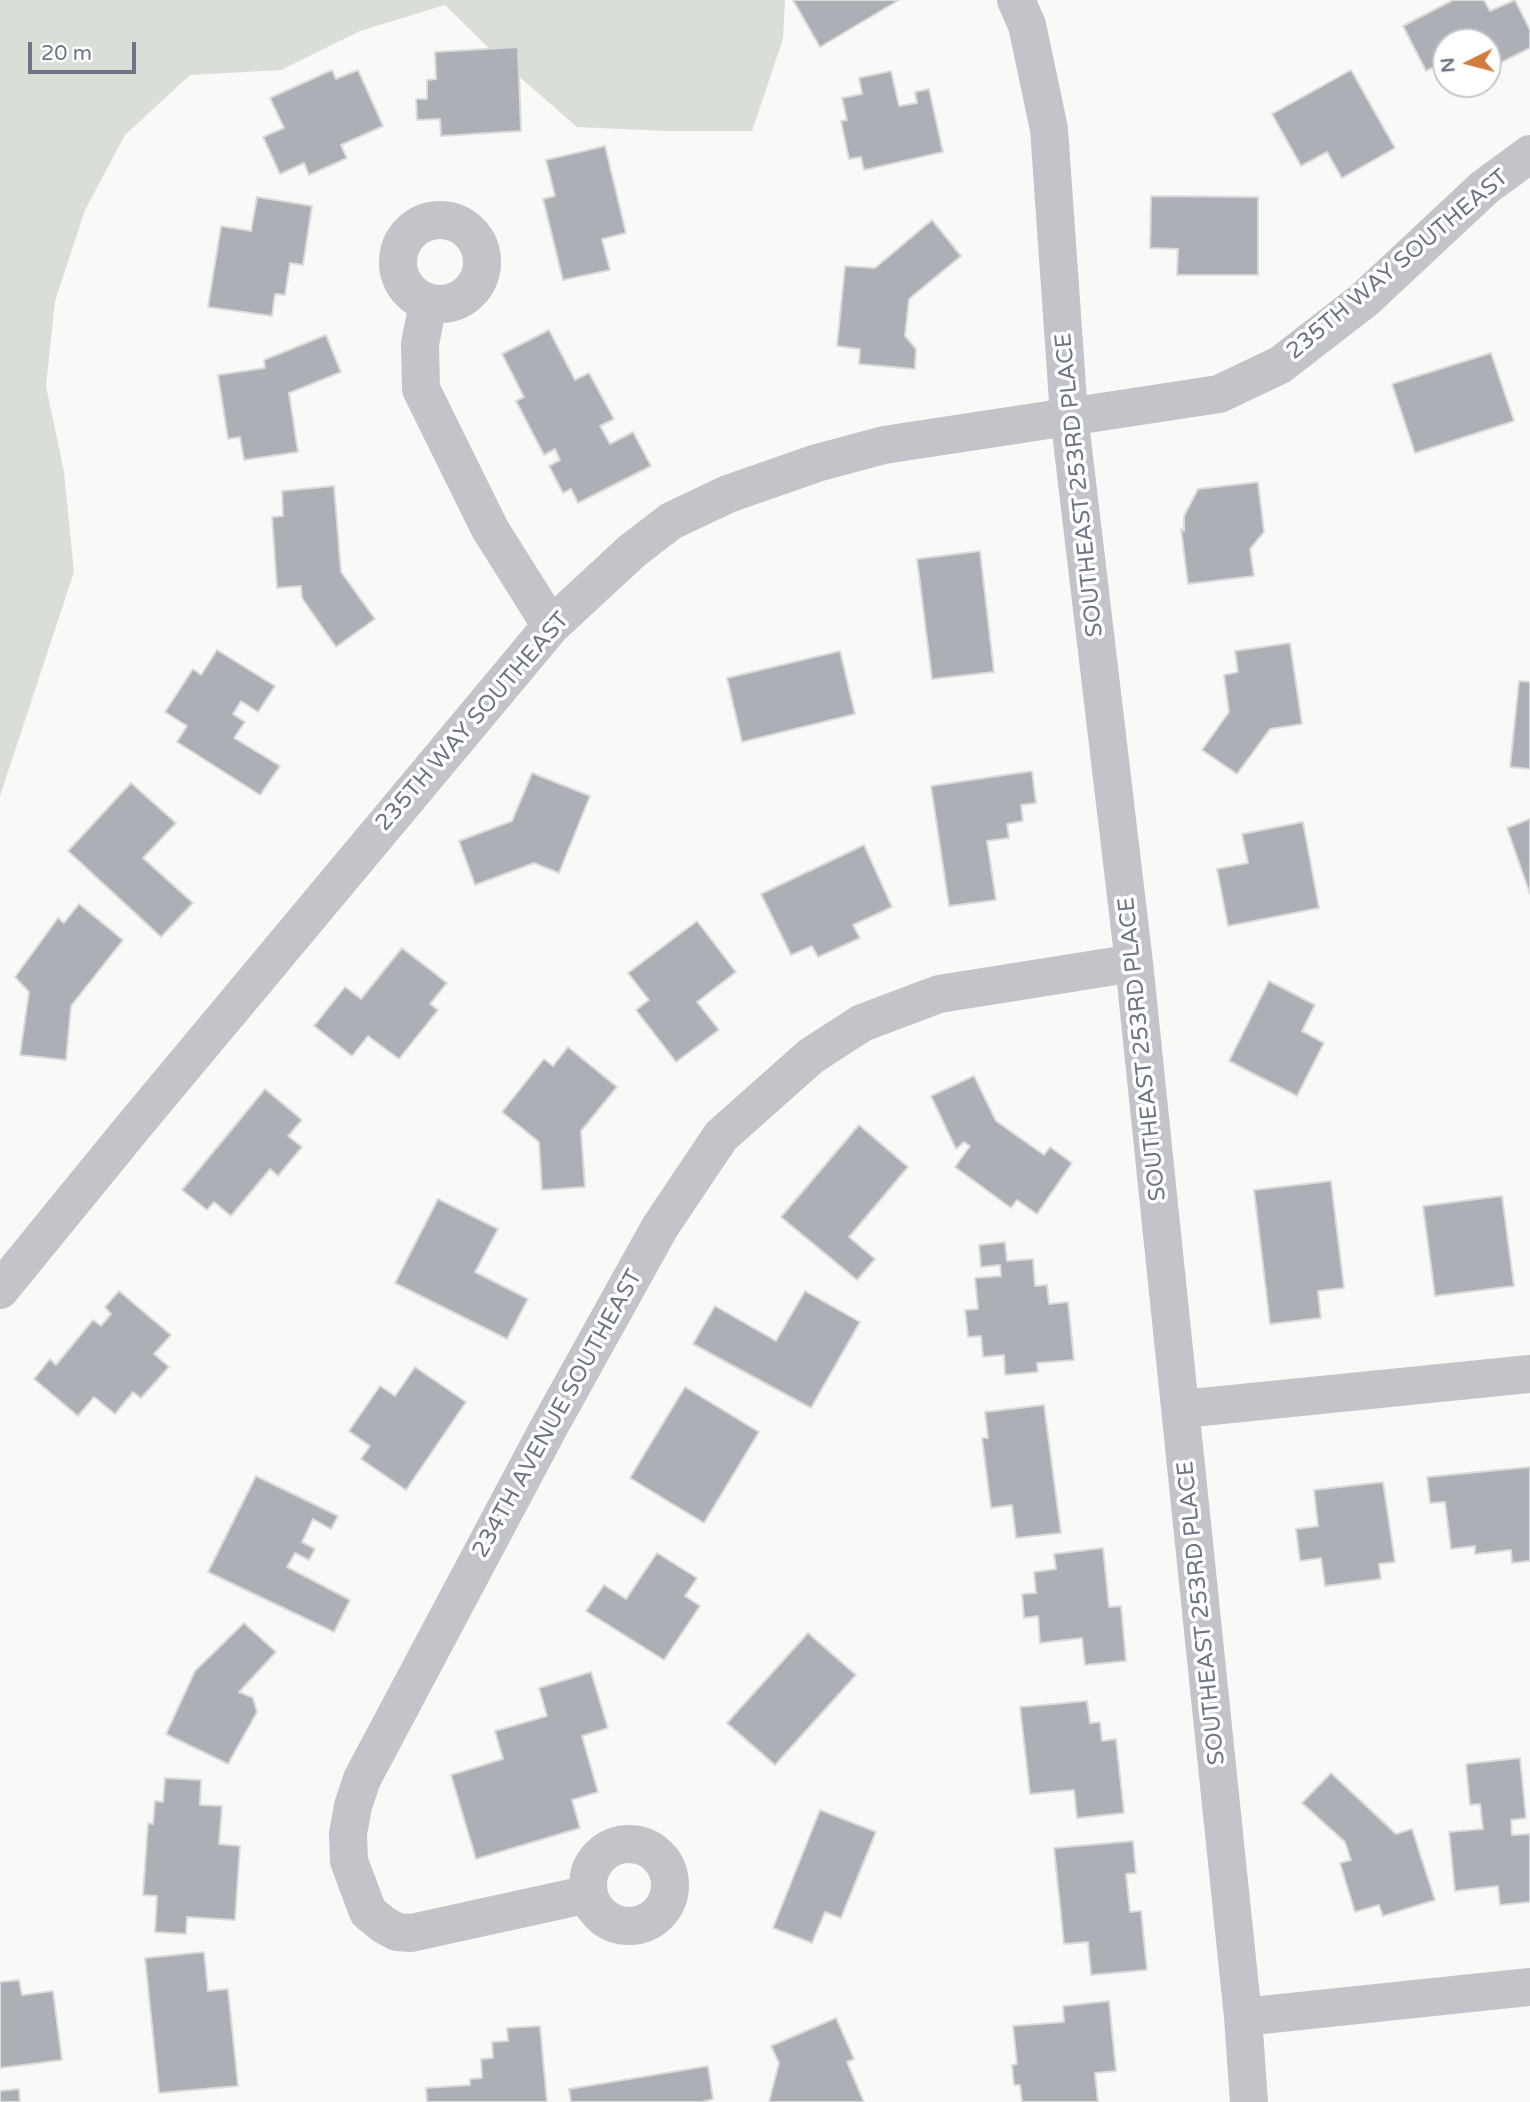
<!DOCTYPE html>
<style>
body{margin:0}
#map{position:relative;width:1530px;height:2102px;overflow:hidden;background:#f9f9f8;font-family:"Varela Round",sans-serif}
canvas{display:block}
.north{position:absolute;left:1432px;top:28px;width:70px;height:70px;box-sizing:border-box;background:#fff;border:2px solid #c4c8ce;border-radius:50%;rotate:264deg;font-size:19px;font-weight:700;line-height:28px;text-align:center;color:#6c7685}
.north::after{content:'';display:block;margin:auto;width:24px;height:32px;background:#d17b41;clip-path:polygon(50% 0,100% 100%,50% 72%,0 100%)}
.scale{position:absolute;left:28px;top:42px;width:108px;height:32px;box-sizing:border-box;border:4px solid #6c7685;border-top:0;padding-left:9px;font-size:21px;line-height:24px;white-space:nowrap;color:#6c7685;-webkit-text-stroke:5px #fff;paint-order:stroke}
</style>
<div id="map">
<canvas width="1530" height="2102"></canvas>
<div class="north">N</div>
<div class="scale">20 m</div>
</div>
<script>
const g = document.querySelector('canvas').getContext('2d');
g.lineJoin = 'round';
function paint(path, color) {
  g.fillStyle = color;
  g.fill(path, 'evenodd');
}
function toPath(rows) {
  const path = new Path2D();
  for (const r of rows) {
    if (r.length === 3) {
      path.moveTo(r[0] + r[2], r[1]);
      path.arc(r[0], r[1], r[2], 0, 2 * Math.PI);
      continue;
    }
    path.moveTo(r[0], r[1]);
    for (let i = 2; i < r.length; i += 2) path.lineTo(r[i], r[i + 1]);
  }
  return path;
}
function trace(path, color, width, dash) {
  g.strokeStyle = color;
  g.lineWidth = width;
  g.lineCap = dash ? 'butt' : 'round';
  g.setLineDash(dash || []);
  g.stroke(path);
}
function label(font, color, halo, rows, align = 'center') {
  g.font = font + ' "Varela Round",sans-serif';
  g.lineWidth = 7;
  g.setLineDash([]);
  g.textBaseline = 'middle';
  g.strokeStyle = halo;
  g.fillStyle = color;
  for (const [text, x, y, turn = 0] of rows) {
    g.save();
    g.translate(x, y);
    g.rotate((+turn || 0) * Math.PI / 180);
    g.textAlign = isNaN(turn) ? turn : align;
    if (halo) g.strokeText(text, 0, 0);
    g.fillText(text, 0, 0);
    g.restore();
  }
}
const green = toPath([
 [0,0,785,0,783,39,752,131,665,131,577,127,509,68,445,5,360,31,281,70,190,75,125,135,85,210,55,301,46,386,64,472,74,572,0,796]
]);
const building = toPath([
 [793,0,899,0,820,47,793,0],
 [1453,0,1484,0,1490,11,1515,0,1530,30,1530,48,1488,69,1488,42,1446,42,1446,61,1426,71,1403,26,1453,0],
 [518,47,521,131,441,136,440,119,417,120,416,99,427,99,427,80,436,79,435,52,518,47],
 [332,70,336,79,358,70,383,126,341,145,347,158,309,175,304,163,280,174,263,137,284,128,270,98,332,70],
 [1351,70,1395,148,1342,178,1327,152,1301,166,1272,114,1351,70],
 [891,71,899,106,917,103,915,92,929,89,943,152,864,170,861,157,849,159,841,121,847,120,842,98,862,94,859,78,891,71],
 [605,146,626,233,602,239,610,270,563,280,543,199,555,196,546,160,605,146],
 [1151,196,1258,197,1258,275,1177,275,1178,249,1150,248,1151,196],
 [257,197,312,206,303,265,290,263,285,295,275,294,272,316,208,307,221,226,251,231,257,197],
 [932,220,961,256,909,299,905,336,916,349,915,369,859,364,860,349,837,346,845,266,875,268,932,220],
 [549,330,575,380,589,373,614,419,600,426,610,444,633,432,651,466,578,503,571,489,563,493,549,466,560,460,555,449,544,455,516,401,524,397,502,354,549,330],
 [326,335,341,372,289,393,298,452,244,460,240,437,228,439,218,375,265,368,264,360,326,335],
 [1491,353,1514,421,1415,453,1392,384,1491,353],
 [1258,482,1264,532,1250,549,1254,576,1188,584,1181,529,1184,531,1184,516,1198,489,1258,482],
 [334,486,341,572,375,619,336,647,302,598,301,586,277,588,272,517,283,516,282,491,334,486],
 [980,551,994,672,932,679,917,559,980,551],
 [1290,643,1302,724,1270,729,1237,774,1202,750,1229,712,1224,675,1238,672,1235,651,1290,643],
 [217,650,275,686,258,712,241,701,233,714,245,722,234,738,280,766,260,795,177,742,187,726,165,712,193,669,201,675,217,650],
 [840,651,855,714,742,742,727,678,840,651],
 [1519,681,1530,682,1530,769,1510,767,1519,681],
 [1032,771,1036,803,1021,805,1023,821,1007,824,1009,838,987,841,996,900,949,906,931,786,1032,771],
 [532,773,590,796,559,873,534,863,475,885,459,841,512,821,532,773],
 [131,783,176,823,143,858,193,903,161,937,68,851,131,783],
 [1530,819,1530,894,1507,828,1530,819],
 [1303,822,1319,908,1228,926,1217,869,1248,863,1242,834,1303,822],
 [864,845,892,907,853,925,860,938,818,957,812,946,791,955,761,894,864,845],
 [79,904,123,940,71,1006,66,1060,20,1055,29,992,15,977,58,918,64,923,79,904],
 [697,921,736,972,697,1002,719,1030,676,1062,636,1010,649,1000,628,973,697,921],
 [402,948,447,983,430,1004,438,1010,399,1059,368,1036,352,1056,314,1026,345,987,361,999,402,948],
 [1269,981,1315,1005,1302,1031,1324,1043,1297,1096,1229,1061,1269,981],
 [568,1047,617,1087,581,1131,585,1187,542,1190,539,1142,502,1112,544,1059,553,1066,568,1047],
 [974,1076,996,1121,1044,1155,1050,1147,1072,1163,1037,1214,1017,1200,1011,1208,955,1167,970,1146,964,1142,956,1149,931,1096,974,1076],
 [265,1089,302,1120,288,1136,302,1147,278,1176,270,1169,231,1216,214,1202,207,1210,182,1190,265,1089],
 [859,1125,908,1167,849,1237,875,1259,857,1280,781,1217,859,1125],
 [1331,1181,1344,1288,1318,1291,1321,1318,1270,1324,1254,1190,1331,1181],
 [1502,1196,1514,1286,1435,1296,1423,1206,1502,1196],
 [438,1199,498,1229,475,1272,528,1299,507,1339,395,1283,438,1199],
 [1005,1242,1007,1261,1033,1259,1035,1286,1047,1285,1049,1304,1068,1302,1074,1360,1037,1363,1038,1372,1005,1375,1004,1355,983,1357,981,1336,968,1337,965,1310,978,1309,975,1278,1001,1276,1000,1265,981,1267,979,1245,1005,1242],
 [119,1291,171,1335,154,1354,169,1367,141,1398,133,1392,115,1414,94,1397,78,1416,34,1379,50,1359,56,1365,93,1320,101,1326,111,1314,105,1307,119,1291],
 [805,1291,860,1322,811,1408,693,1344,715,1306,776,1341,805,1291],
 [415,1367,466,1402,406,1490,361,1459,370,1446,349,1431,380,1386,395,1396,415,1367],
 [685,1387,759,1432,704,1523,630,1478,685,1387],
 [1044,1405,1061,1533,1016,1538,1012,1505,991,1508,982,1438,988,1438,985,1412,1044,1405],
 [1530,1467,1530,1561,1512,1563,1511,1550,1475,1554,1475,1546,1451,1549,1445,1502,1430,1503,1427,1477,1530,1467],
 [256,1476,338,1516,331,1529,313,1519,302,1542,315,1549,309,1560,295,1553,287,1567,350,1600,334,1632,208,1572,256,1476],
 [1383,1482,1395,1562,1379,1564,1381,1579,1325,1586,1321,1558,1300,1561,1296,1529,1318,1526,1314,1490,1383,1482],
 [1103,1548,1109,1607,1121,1606,1126,1661,1085,1665,1082,1638,1040,1643,1038,1616,1024,1618,1022,1594,1036,1593,1034,1572,1056,1569,1054,1554,1103,1548],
 [657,1553,697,1578,685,1596,700,1606,664,1660,586,1611,604,1585,626,1599,657,1553],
 [244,1623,276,1652,239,1692,253,1698,257,1712,228,1764,166,1734,195,1671,244,1623],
 [808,1633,856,1675,775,1765,727,1723,808,1633],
 [591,1672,608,1728,582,1736,598,1792,572,1800,580,1828,476,1859,451,1775,503,1759,495,1731,547,1716,539,1688,591,1672],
 [1087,1701,1090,1723,1100,1722,1102,1741,1116,1739,1124,1813,1077,1818,1074,1790,1030,1794,1020,1707,1087,1701],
 [1520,1758,1526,1818,1511,1820,1512,1835,1530,1834,1530,1902,1500,1905,1498,1886,1455,1891,1449,1832,1483,1829,1480,1804,1470,1805,1466,1764,1520,1758],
 [1331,1773,1396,1834,1412,1829,1435,1900,1383,1916,1379,1905,1355,1912,1340,1863,1351,1860,1345,1842,1302,1803,1331,1773],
 [165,1778,201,1780,200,1805,222,1806,219,1844,240,1846,235,1920,187,1917,186,1934,155,1932,157,1896,143,1895,148,1823,153,1824,155,1801,163,1802,165,1778],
 [820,1810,876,1832,841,1918,825,1912,812,1943,773,1928,820,1810],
 [1133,1841,1136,1873,1126,1874,1130,1912,1141,1911,1147,1970,1091,1975,1088,1942,1064,1944,1054,1848,1133,1841],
 [204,1952,208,1991,228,1989,238,2086,159,2093,145,1958,204,1952],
 [19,1980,22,1995,53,1991,62,2060,0,2068,0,1982,19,1980],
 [1109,2001,1116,2071,1095,2073,1098,2102,1022,2102,1020,2085,1014,2085,1012,2065,1017,2064,1013,2026,1064,2022,1063,2006,1109,2001],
 [836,2018,854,2059,847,2062,864,2102,769,2102,779,2063,771,2046,836,2018],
 [540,2026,547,2102,427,2102,426,2088,470,2085,470,2079,482,2078,481,2059,493,2058,492,2042,508,2041,507,2028,540,2026],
 [708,2066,713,2099,702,2102,571,2102,569,2089,708,2066],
 [19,2089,20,2102,0,2102,0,2091,19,2089]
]);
const minor = toPath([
 [1016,0,1027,25,1049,129,1069,415,1134,963,1243,2017,1249,2102],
 [440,262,42],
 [428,303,420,344,421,389,490,529,551,626],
 [0,1290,133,1127,551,626,632,551,671,521,728,494,817,463,884,445,1219,394,1280,365,1364,300,1485,187,1530,154],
 [1182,1409,1530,1374],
 [629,1885,41],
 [589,1894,411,1933,397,1932,384,1925,368,1912,349,1861,348,1834,353,1806,362,1779,549,1427,660,1227,721,1136,811,1056,862,1023,939,994,1134,963],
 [1243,2017,1530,1987]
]);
const streetNames = [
 ["235TH WAY SOUTHEAST",1398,265,-40],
 ["SOUTHEAST 253RD PLACE",1080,485,-96],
 ["235TH WAY SOUTHEAST",473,722,-49],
 ["SOUTHEAST 253RD PLACE",1143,1049,-96],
 ["234TH AVENUE SOUTHEAST",558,1414,-61],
 ["SOUTHEAST 253RD PLACE",1202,1613,-96]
];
paint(green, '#d9ded7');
paint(building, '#abb0b7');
trace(building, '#dbdbda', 2);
trace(minor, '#c2c4c9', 38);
label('23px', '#6c7685', '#fff', streetNames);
</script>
